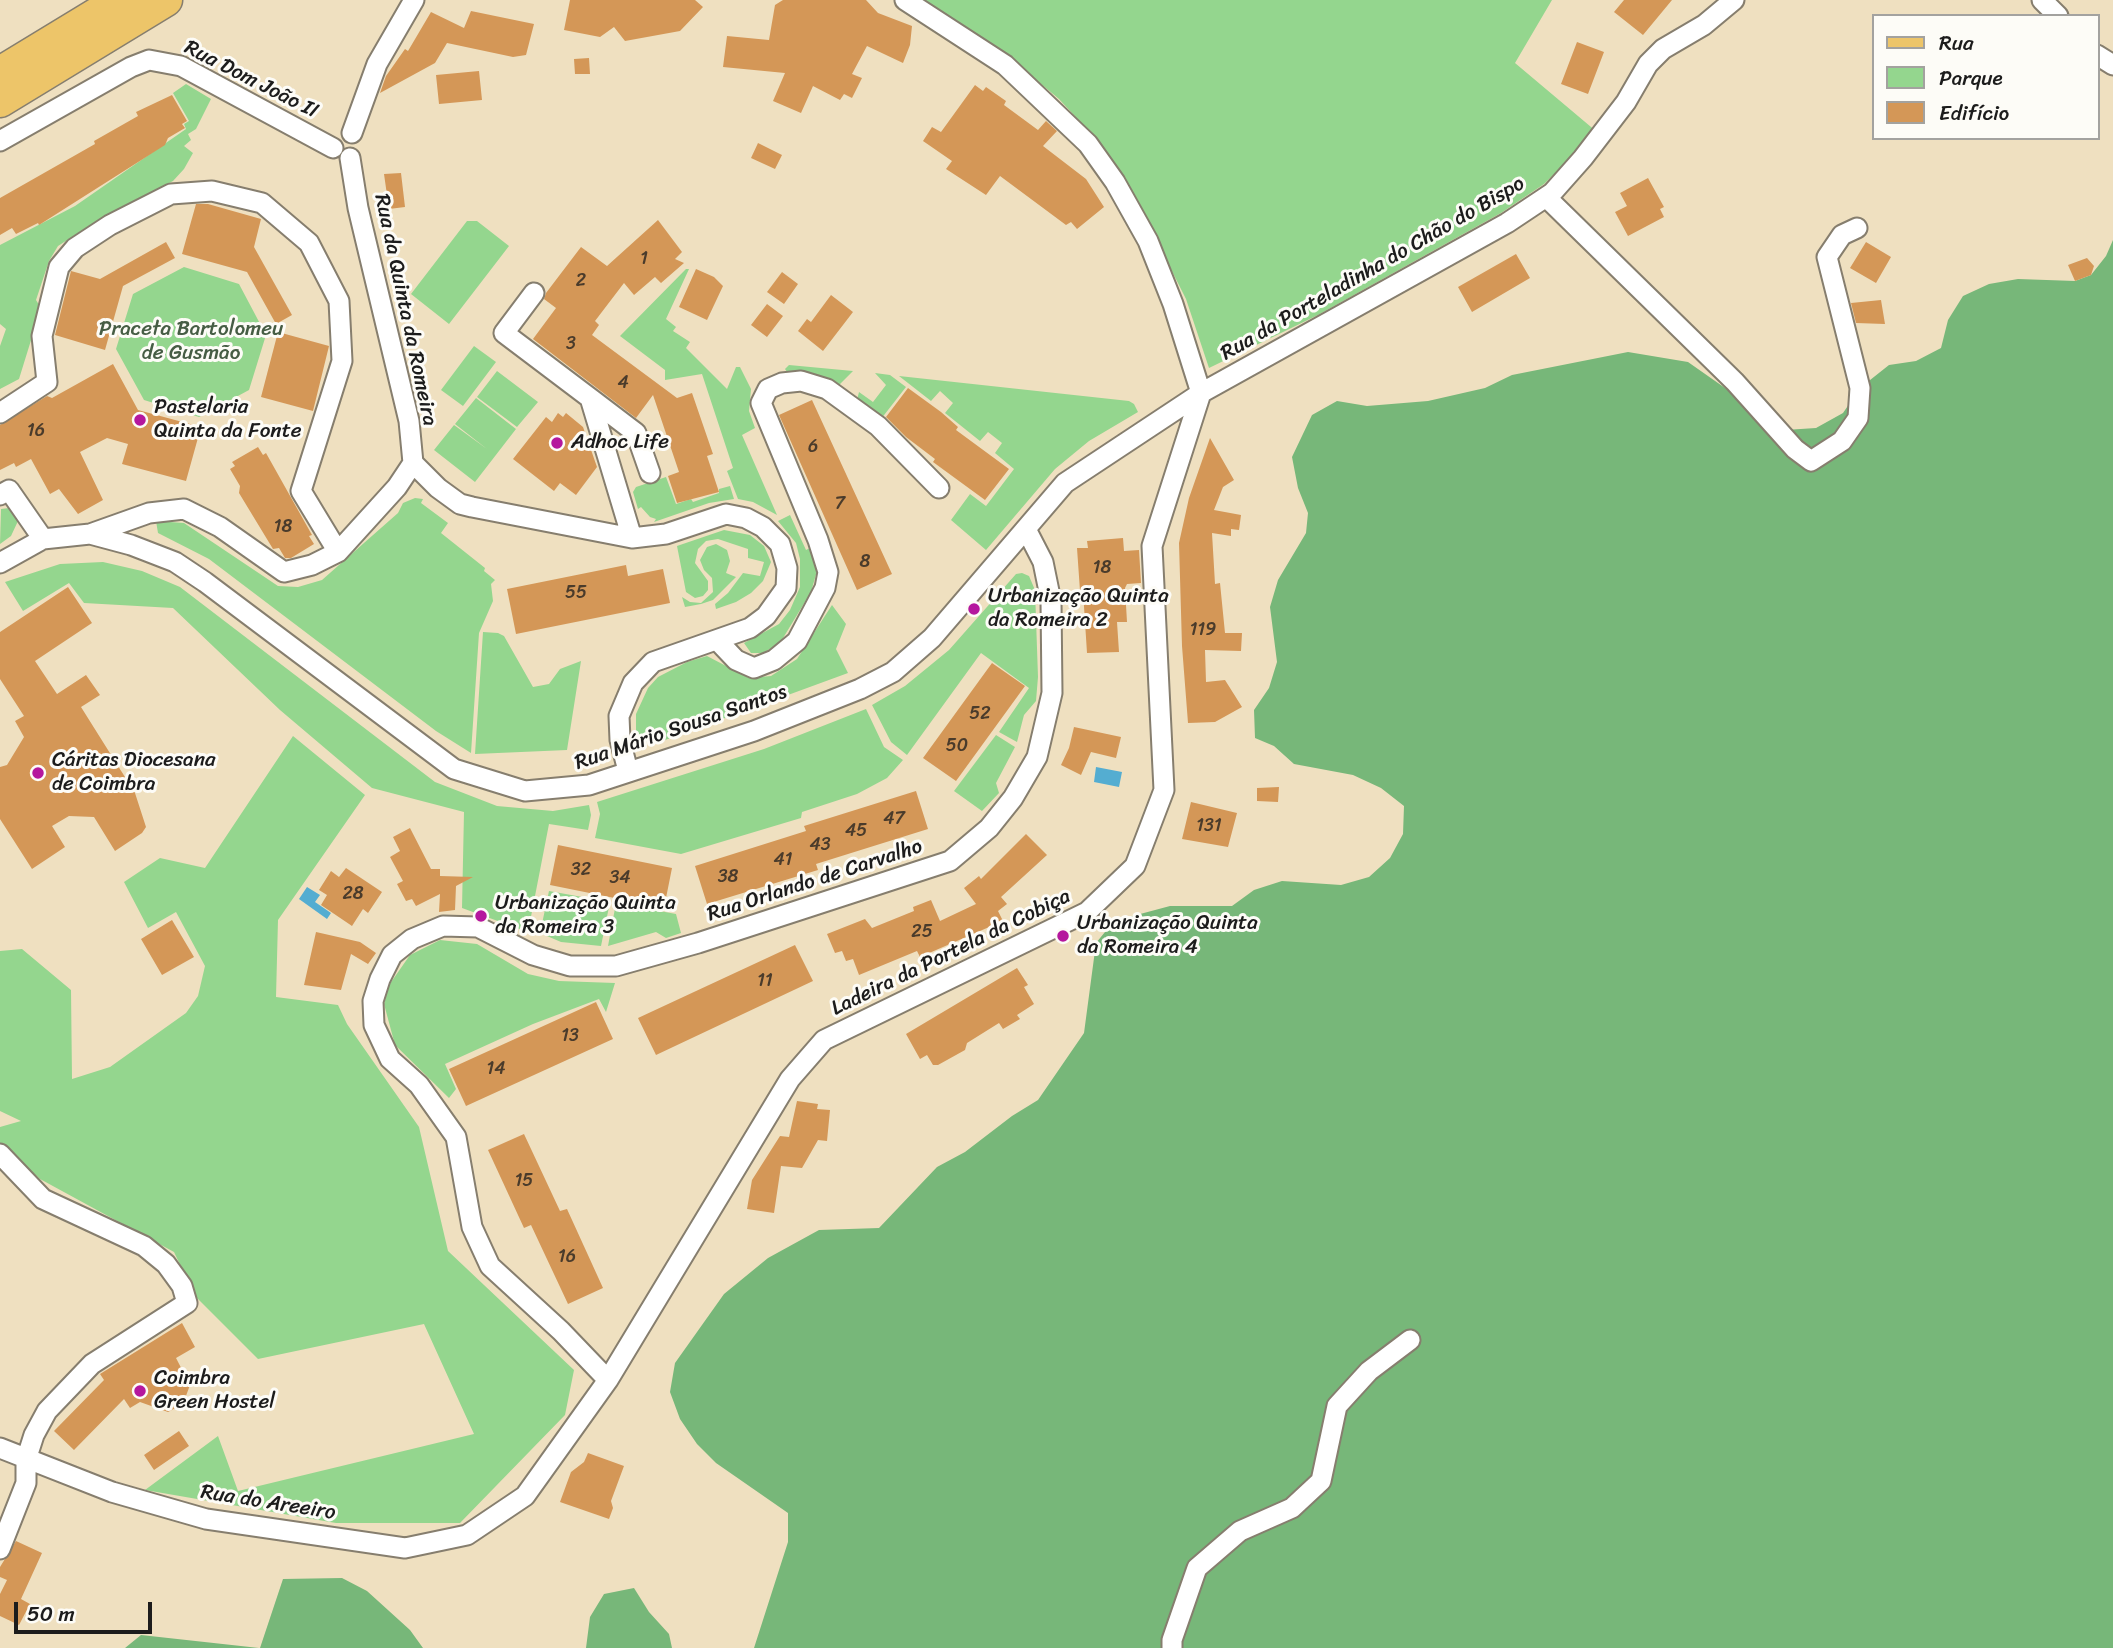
<!DOCTYPE html>
<meta charset="utf-8">
<style>
body{margin:0}
#map{position:relative;width:2113px;height:1648px;overflow:hidden;background:#efe0c0;font-family:Sriracha,sans-serif}
canvas{display:block}
.legend{position:absolute;left:1872px;top:14px;width:228px;height:126px;box-sizing:border-box;background:#fdfcf7;border:2px solid #a3a29f;margin:0;padding:9px 12px;list-style:none;font-size:21px;color:#1c1c1c}
.legend li{display:flex;align-items:center;gap:14px;height:35px}
.legend b{width:35px;border:2px solid #a3a29f}
.scale{position:absolute;left:14px;top:1602px;width:138px;height:32px;box-sizing:border-box;border:4px solid #1c1c1c;border-top:0;padding-left:9px;font-size:21px;line-height:24px;white-space:nowrap;color:#1c1c1c;-webkit-text-stroke:5px #fdfcf7;paint-order:stroke}
</style>
<div id="map">
<canvas width="2113" height="1648"></canvas>
<ul class="legend">
<li><b style="height:9px;background:#edc569"></b>Rua</li>
<li><b style="height:19px;background:#94d68e"></b>Parque</li>
<li><b style="height:19px;background:#d49757"></b>Edifício</li>
</ul>
<div class="scale">50 m</div>
</div>
<script>
const g = document.querySelector('canvas').getContext('2d');
g.lineJoin = 'round';
function paint(path, color) {
  g.fillStyle = color;
  g.fill(path, 'evenodd');
}
function toPath(rows) {
  const path = new Path2D();
  for (const r of rows) {
    path.moveTo(r[0], r[1]);
    for (let i = 2; i < r.length; i += 2) path.lineTo(r[i], r[i + 1]);
  }
  return path;
}
function trace(path, color, width, dash) {
  g.strokeStyle = color;
  g.lineWidth = width;
  g.lineCap = dash ? 'butt' : 'round';
  g.setLineDash(dash || []);
  g.stroke(path);
}
function label(font, color, halo, rows, align = 'center') {
  g.font = font + ' Sriracha,sans-serif';
  g.lineWidth = 6;
  g.setLineDash([]);
  g.textBaseline = 'middle';
  g.strokeStyle = halo;
  g.fillStyle = color;
  for (const [text, x, y, turn = 0] of rows) {
    g.save();
    g.translate(x, y);
    g.rotate((+turn || 0) * Math.PI / 180);
    g.textAlign = isNaN(turn) ? turn : align;
    if (halo) g.strokeText(text, 0, 0);
    g.fillText(text, 0, 0);
    g.restore();
  }
}
const green = toPath([
 [919,0,1552,0,1515,63,1597,132,1544,184,1501,213,1318,315,1209,368,1186,299,1124,176,1094,137,1059,99,1010,58],
 [186,84,211,99,196,129,188,134,191,140,184,146,193,153,184,169,173,181,106,215,58,246,49,261,36,300,41,308,19,379,0,389,0,346,6,329,0,324,0,245,75,206,186,129,184,124,189,121,173,93],
 [467,221,477,221,509,246,449,324,411,294],
 [184,267,239,284,266,335,249,390,199,417,144,400,116,349,133,294],
 [686,269,689,269,666,319,676,327,673,331,690,342,686,348,727,389,736,367,740,367,751,389,749,411,755,428,742,435,777,515,753,502,738,499,727,471,733,468,702,374,665,380,665,370,620,336],
 [474,346,496,362,463,406,441,390],
 [789,365,853,371,839,385,812,374,787,372,785,369],
 [497,371,538,402,517,427,477,397],
 [875,373,890,375,906,387,881,419,857,400,859,392,873,402,886,385],
 [899,376,1129,401,1134,404,1138,412,1089,441,1055,469,986,550,951,520,970,494,986,506,1014,469,995,453,1002,443,988,432,980,441,945,413,953,403,940,391,931,401],
 [476,398,516,429,475,482,434,450,454,425,487,449,455,424],
 [666,477,676,504,691,499,693,502,719,493,719,489,730,486,734,499,709,503,654,522,656,519,650,517,641,507,638,509,633,492,636,487],
 [415,498,423,499,421,503,448,523,441,533,485,568,484,571,495,580,491,584,493,601,479,633,471,753,436,731,209,559,158,533,156,521,184,523,278,586,298,587,322,580,398,513,403,503],
 [9,508,18,514,18,521,11,536,0,544,1,509],
 [790,515,806,550,810,548,814,557,817,571,811,592,780,643,763,653,751,653,744,643,779,624,790,610,800,587,800,559,796,543,778,521],
 [724,530,750,535,764,546,771,562,763,581,751,593,736,602,716,609,715,604,728,593,743,573,760,576,764,562,748,558,748,549,718,539,706,541,698,549,695,563,708,581,708,590,703,596,695,598,686,592,677,546],
 [716,544,727,550,730,561,726,573,736,577,713,600,701,604,685,607,682,597,690,602,701,603,713,592,712,578,704,570,700,560,707,547],
 [103,562,142,571,180,587,435,782,497,806,553,811,589,805,591,815,588,830,549,824,528,932,462,908,464,812,372,788,280,710,173,608,84,603,69,583,23,611,5,582,60,564],
 [1022,573,1029,576,1035,590,1038,677,1036,701,1024,715,1017,742,999,732,1029,688,981,653,907,755,891,742,872,705,905,686,949,650,1016,574],
 [832,605,846,624,836,649,848,673,657,743,640,741,636,734,636,714,648,688,658,677,687,662,707,656,749,678,771,676,797,659],
 [483,632,498,633,504,636,533,687,549,684,560,669,581,661,567,750,475,754],
 [866,709,884,747,903,760,887,778,857,794,802,812,801,818,681,854,595,838,600,814,597,802,764,749],
 [996,735,1015,747,996,783,999,793,982,811,954,791],
 [293,736,365,795,278,920,276,997,338,1005,347,1024,419,1127,448,1251,574,1370,565,1415,460,1523,336,1523,145,1490,218,1436,238,1491,474,1434,424,1324,258,1359,195,1296,174,1252,40,1179,0,1143,0,1127,21,1121,0,1111,0,951,22,949,71,990,72,1079,110,1067,186,1013,198,996,205,966,176,912,148,928,124,882,160,858,205,868],
 [549,891,610,902,601,946,561,942,540,933],
 [616,903,676,914,681,933,666,938,656,932,608,946],
 [440,940,477,944,528,974,559,981,615,983,606,1012,599,999,533,1024,445,1064,456,1089,449,1098,395,1045,384,1004,389,985,410,955]
]);
const forest = toPath([
 [2113,240,2113,1648,754,1648,788,1542,788,1513,716,1463,697,1444,680,1419,670,1392,675,1363,724,1294,768,1258,819,1230,879,1228,937,1167,965,1152,1012,1116,1038,1100,1084,1033,1096,943,1114,921,1170,906,1232,906,1254,890,1282,881,1341,885,1369,877,1390,858,1403,834,1404,806,1381,788,1353,775,1294,764,1274,746,1255,738,1254,710,1269,688,1277,662,1270,607,1278,580,1306,533,1308,513,1298,488,1292,457,1312,415,1337,401,1367,406,1428,401,1485,388,1512,375,1628,352,1688,362,1785,430,1816,428,1843,413,1860,388,1889,365,1916,361,1941,348,1948,320,1963,296,1989,284,2018,279,2075,281,2091,275,2106,256],
 [342,1578,367,1591,410,1630,423,1648,260,1648,283,1579],
 [634,1588,649,1612,669,1634,672,1648,586,1648,590,1617,604,1594],
 [141,1635,259,1648,125,1648]
]);
const water = toPath([
 [1096,767,1122,772,1119,787,1094,782],
 [307,887,320,895,315,902,331,913,327,919,299,899]
]);
const building = toPath([
 [570,0,695,0,703,7,680,31,625,41,614,27,600,37,564,30],
 [783,0,866,0,878,13,912,26,910,45,903,63,867,46,852,74,862,78,852,98,844,94,840,100,813,86,801,113,773,101,785,73,723,67,727,36,769,40,775,5],
 [1624,0,1672,0,1643,35,1614,12],
 [471,11,534,24,526,55,513,57,447,43,435,63,380,93,386,76,405,49,408,51,431,12,464,28],
 [1577,42,1604,52,1588,94,1561,84],
 [589,58,590,74,575,74,574,59],
 [479,71,482,100,439,104,436,75],
 [975,85,983,91,986,87,1006,101,1004,105,1038,130,1046,121,1057,131,1043,146,1086,179,1104,207,1077,229,1071,222,1066,225,1000,176,986,195,946,169,952,161,923,141,932,127,941,132],
 [172,95,187,121,182,124,185,128,168,138,165,145,39,225,38,223,16,234,12,228,0,235,0,198,95,144,94,141,138,116,136,112],
 [758,143,782,155,775,169,751,158],
 [401,173,405,207,389,209,384,174],
 [1648,178,1664,207,1660,209,1664,217,1628,236,1615,212,1627,206,1620,193],
 [196,204,208,204,261,219,254,247,292,315,276,324,247,272,182,254],
 [658,220,682,252,675,259,684,263,661,283,655,277,634,295,624,283,595,321,599,325,592,335,677,398,692,393,713,454,707,456,719,492,677,503,668,476,679,472,653,395,636,418,533,339,556,308,544,299,546,293,581,247,607,266],
 [166,242,175,258,123,286,105,350,55,335,71,271,100,279],
 [1866,242,1891,257,1876,283,1850,268],
 [1516,254,1530,278,1472,312,1458,287],
 [2087,258,2094,266,2091,275,2075,281,2068,265],
 [696,269,714,277,723,286,707,320,679,307],
 [782,272,798,284,784,304,767,292],
 [831,295,853,312,823,351,798,331,807,319,811,322],
 [1881,300,1885,324,1856,323,1851,303],
 [767,304,783,316,767,337,751,325],
 [278,332,329,346,313,411,261,397],
 [113,364,138,410,201,427,186,481,122,464,128,444,107,438,80,452,103,500,78,514,59,489,50,494,31,459,16,467,14,463,0,470,0,425,47,396,52,398],
 [908,388,941,412,958,427,956,430,1009,469,985,500,933,462,935,459,906,437,886,417],
 [812,400,892,574,857,590,779,415],
 [558,413,563,417,566,413,583,427,597,467,576,495,560,483,554,491,513,459,546,417,552,422],
 [1210,438,1234,480,1223,487,1214,510,1241,515,1239,530,1231,529,1231,536,1212,533,1215,584,1220,583,1225,633,1242,633,1241,651,1205,650,1206,682,1225,680,1242,707,1215,722,1188,723,1182,646,1179,543,1189,498],
 [258,447,263,455,266,453,312,535,309,536,314,544,291,558,285,558,279,548,273,549,239,493,240,486,230,469,235,466,232,462],
 [1123,538,1124,551,1139,550,1141,583,1127,584,1125,588,1127,622,1117,622,1119,652,1087,653,1083,591,1080,591,1077,548,1088,548,1087,541],
 [626,565,628,576,663,569,670,603,516,634,507,589],
 [68,587,92,623,35,661,57,694,86,675,100,695,81,707,135,793,146,827,142,833,115,851,94,817,69,816,52,826,65,847,32,869,0,819,0,767,7,765,24,737,15,721,24,716,0,679,0,632],
 [992,663,1025,686,956,781,923,758],
 [1074,727,1121,737,1116,758,1091,752,1081,775,1061,765,1069,748],
 [1279,787,1278,802,1257,801,1257,788],
 [916,791,928,829,816,864,818,870,707,904,695,866,806,831,804,826],
 [1191,802,1237,813,1228,847,1182,839],
 [410,828,431,869,440,869,440,876,473,877,456,886,455,910,439,912,440,894,416,906,412,899,406,901,397,884,403,881,390,857,400,851,393,837],
 [1026,834,1047,855,1001,897,1007,904,998,911,1003,921,920,957,917,951,859,975,853,959,846,961,842,951,835,953,827,934,865,919,872,928,914,911,913,907,931,900,940,921,976,904,964,888,979,876,981,879],
 [558,845,672,868,664,908,550,885],
 [346,868,382,892,368,913,363,909,352,926,321,905,327,895,319,890,331,871,339,877],
 [172,920,194,957,162,975,141,939],
 [316,932,360,942,376,953,368,964,351,954,341,990,304,985],
 [795,945,813,981,656,1055,638,1018],
 [1017,968,1028,985,1024,987,1034,1004,1017,1015,1020,1019,1003,1029,999,1023,967,1043,965,1050,938,1065,933,1065,927,1055,920,1059,906,1034],
 [596,1002,613,1039,466,1106,449,1069],
 [797,1101,818,1104,817,1109,830,1110,827,1141,818,1140,802,1168,781,1166,774,1213,747,1209,752,1180,780,1136,789,1137],
 [524,1134,560,1211,567,1209,603,1288,568,1304,531,1225,524,1228,488,1150],
 [182,1323,195,1347,176,1358,190,1385,183,1404,168,1412,140,1402,130,1408,124,1399,74,1450,54,1431,104,1380,100,1374],
 [179,1431,189,1446,154,1470,144,1455],
 [588,1453,624,1466,611,1501,613,1508,609,1519,560,1502,571,1472,584,1462],
 [16,1541,42,1553,21,1599,30,1604,19,1625,0,1616,0,1594,7,1580,0,1577,0,1567]
]);
const minor = toPath([
 [2042,0,2058,16],
 [2097,55,2113,65],
 [352,133,377,64,414,0],
 [0,141,131,67,149,60,181,66,333,148],
 [350,158,358,208,409,421,413,463,438,488,460,504,472,507,632,538,666,534,726,514,746,518,763,527,780,544,787,568,786,588,766,616,750,628,653,662,633,683,619,716,620,740,628,771],
 [1546,197,1735,382,1795,449,1811,461,1842,441,1858,418,1860,388,1827,257,1842,235,1857,228],
 [534,293,504,333,590,398,632,538],
 [590,398,636,433,650,473],
 [0,413,47,382,42,336,59,267,75,248,110,225,171,194,212,191,262,203,309,243,339,301,342,361,301,491,338,552],
 [0,495,9,490,43,539],
 [90,534,131,545,175,562,205,582,454,769,525,791,589,785,754,731,860,689,893,672,932,638,1065,483,1201,393,1507,223,1552,193,1583,158,1626,102,1648,64,1663,49,1704,25,1734,0],
 [0,563,43,539,90,534,149,513,184,509,220,527,284,572,312,565,338,552,397,487,413,463],
 [717,640,736,660,754,668,774,660,797,641,825,588,828,572,818,540,761,403,768,389,782,383,801,381,827,389,878,426,939,488],
 [0,1154,43,1199,144,1246,166,1264,182,1286,187,1303,92,1364,47,1411,34,1435,26,1460,26,1483,0,1549],
 [608,1380,561,1331,490,1266,472,1227,456,1137,419,1085,390,1059,374,1025,373,1001,380,979,392,955,412,939,443,926,478,927,533,955,570,966,616,966,698,943,950,861,989,828,1013,798,1037,757,1052,693,1051,601,1043,562,1026,529],
 [0,1448,112,1492,206,1519,405,1548,467,1535,525,1496,608,1380,790,1079,824,1040,1087,912,1135,866,1164,790,1152,546,1201,393,1173,304,1148,241,1115,182,1088,144,1005,65,905,0],
 [1172,1648,1172,1640,1197,1568,1240,1531,1292,1508,1321,1481,1337,1406,1369,1371,1410,1340]
]);
const primary = toPath([
 [0,73,120,0],
 [0,101,166,0]
]);
const markers = [
 [140,420,7,"#b5179e"],
 [557,443,7,"#b5179e"],
 [974,609,7,"#b5179e"],
 [38,773,7,"#b5179e"],
 [481,916,7,"#b5179e"],
 [1063,936,7,"#b5179e"],
 [140,1391,7,"#b5179e"]
];
const numberNames = [
 ["1",644,259],
 ["2",581,281],
 ["3",571,344],
 ["4",623,383],
 ["16",36,431],
 ["6",813,447],
 ["7",840,504],
 ["18",283,527],
 ["8",865,562],
 ["18",1102,568],
 ["55",576,593],
 ["119",1203,630],
 ["52",980,714],
 ["50",957,746],
 ["47",894,819],
 ["131",1209,826],
 ["45",856,831],
 ["43",820,845],
 ["41",783,860],
 ["32",581,870],
 ["38",728,877],
 ["34",620,878],
 ["28",353,894],
 ["25",922,932],
 ["11",765,981],
 ["13",570,1036],
 ["14",496,1069],
 ["15",524,1181],
 ["16",567,1257]
];
const streetNames = [
 ["Rua Dom João II",251,80,27],
 ["Rua da Porteladinha do Chão do Bispo",1373,269,-30],
 ["Rua da Quinta da Romeira",405,310,78],
 ["Rua Mário Sousa Santos",681,728,-19],
 ["Rua Orlando de Carvalho",815,881,-18],
 ["Ladeira da Portela da Cobiça",951,953,-26],
 ["Rua do Areeiro",268,1503,9]
];
const parkNames = [
 ["Praceta Bartolomeu",191,330],
 ["de Gusmão",191,354]
];
const poiNames = [
 ["Pastelaria",154,408],
 ["Quinta da Fonte",154,432],
 ["Adhoc Life",571,443],
 ["Urbanização Quinta",988,597],
 ["da Romeira 2",988,621],
 ["Cáritas Diocesana",52,761],
 ["de Coimbra",52,785],
 ["Urbanização Quinta",495,904],
 ["da Romeira 3",495,928],
 ["Urbanização Quinta",1077,924],
 ["da Romeira 4",1077,948],
 ["Coimbra",154,1379],
 ["Green Hostel",154,1403]
];
paint(green, '#94d68e');
paint(forest, '#77b779');
paint(water, '#54add1');
paint(building, '#d49757');
trace(minor, '#867e6e', 23);
trace(primary, '#867e6e', 35);
trace(minor, '#fff', 19);
trace(primary, '#edc569', 32);
for (const [x, y, r, color] of markers) {
  const dot = new Path2D();
  dot.arc(x, y, r, 0, 2 * Math.PI);
  g.fillStyle = color;
  g.fill(dot);
  trace(dot, '#fdfcf7', 2.5);
}
label('18px', '#4a3b2b', null, numberNames);
label('21px', '#1c1c1c', '#fdfcf7', streetNames);
label('21px', '#465d44', '#fdfcf7', parkNames);
label('21px', '#1c1c1c', '#fdfcf7', poiNames, 'left');
</script>
